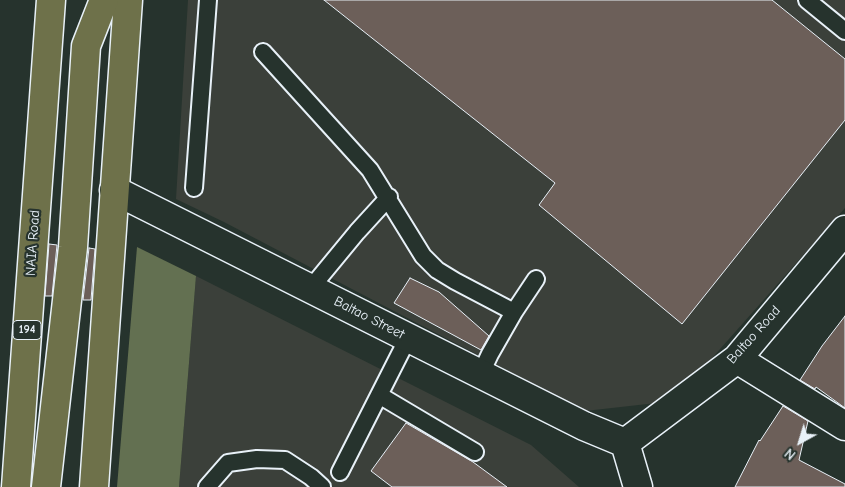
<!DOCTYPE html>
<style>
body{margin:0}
#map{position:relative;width:845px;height:487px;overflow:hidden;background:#26332d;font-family:"Comic Neue",sans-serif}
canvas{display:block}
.north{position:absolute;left:775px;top:417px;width:50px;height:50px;-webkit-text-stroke:4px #26332d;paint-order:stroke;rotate:219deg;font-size:14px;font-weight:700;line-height:20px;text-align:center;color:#e8f1f8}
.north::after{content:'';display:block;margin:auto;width:18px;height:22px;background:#e8f1f8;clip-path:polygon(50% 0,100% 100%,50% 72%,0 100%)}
</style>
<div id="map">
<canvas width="845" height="487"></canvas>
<div class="north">N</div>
</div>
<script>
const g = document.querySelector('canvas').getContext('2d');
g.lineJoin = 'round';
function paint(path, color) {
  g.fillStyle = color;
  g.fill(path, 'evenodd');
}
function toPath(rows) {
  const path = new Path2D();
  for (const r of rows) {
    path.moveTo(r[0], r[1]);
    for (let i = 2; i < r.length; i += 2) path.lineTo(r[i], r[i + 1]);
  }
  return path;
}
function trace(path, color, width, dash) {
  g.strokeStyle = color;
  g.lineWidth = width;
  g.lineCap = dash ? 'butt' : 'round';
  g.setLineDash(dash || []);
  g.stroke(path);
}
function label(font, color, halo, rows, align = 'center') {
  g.font = font + ' "Comic Neue",sans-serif';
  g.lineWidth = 4.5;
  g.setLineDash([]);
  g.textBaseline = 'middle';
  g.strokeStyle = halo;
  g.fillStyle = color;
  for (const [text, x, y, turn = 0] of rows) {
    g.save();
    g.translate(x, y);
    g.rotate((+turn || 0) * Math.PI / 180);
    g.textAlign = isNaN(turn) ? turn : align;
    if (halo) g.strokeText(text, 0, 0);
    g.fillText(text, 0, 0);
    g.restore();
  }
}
const built = toPath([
 [188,0,845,0,845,208,674,401,585,411,224,222,176,199],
 [196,276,531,445,579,487,179,487]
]);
const green = toPath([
 [137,247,196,276,179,487,117,487]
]);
const building = toPath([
 [324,0,772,0,845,59,845,120,682,324,539,205,555,183,324,0],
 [49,244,57,245,52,296,45,296,49,244],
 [89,248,95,249,91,300,83,300,89,248],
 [410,278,439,292,489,336,481,350,394,303,410,278],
 [845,316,845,408,816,387,815,389,800,380,822,346,845,316],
 [783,406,808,421,799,460,845,484,845,487,735,487,759,440,760,441,783,406],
 [406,423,473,462,507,487,392,487,371,471,406,423]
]);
const service = toPath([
 [807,0,845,31],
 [263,52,370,170,423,256,437,270,455,281,514,312],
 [194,188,208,0],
 [310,289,357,232,389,197],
 [480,375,490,354,514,312,536,279],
 [379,395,475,452],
 [340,472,408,338],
 [207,487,228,463,257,459,285,460,311,477,322,487]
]);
const minor = toPath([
 [114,190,584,426,625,443],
 [737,359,845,426],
 [625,443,737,359,845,230],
 [625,443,638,487]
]);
const primary = toPath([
 [16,487,51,0],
 [94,487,128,0]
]);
const motorway = toPath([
 [46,487,73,247,86,46,104,0]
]);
const shields = [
 [27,330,28]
];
const shieldNames = [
 ["194",27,330]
];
const streetNames = [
 ["NAIA Road",33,243,-86],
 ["Baltao Street",369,318,27],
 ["Baltao Road",754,335,-48]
];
paint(built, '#3b403a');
paint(green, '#637051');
paint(building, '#6c5f59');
trace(building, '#e8f1f8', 1);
trace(service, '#e8f1f8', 20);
trace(minor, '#e8f1f8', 31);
trace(primary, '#e8f1f8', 31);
trace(motorway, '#e8f1f8', 31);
trace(service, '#26332d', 16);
trace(minor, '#26332d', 28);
trace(primary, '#6e714a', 28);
trace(motorway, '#6e714a', 28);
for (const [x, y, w] of shields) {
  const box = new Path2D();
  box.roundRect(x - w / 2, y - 9.5, w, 19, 4);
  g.fillStyle = '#26332d';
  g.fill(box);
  trace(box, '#e8f1f8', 1);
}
label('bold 12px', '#e8f1f8', null, shieldNames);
label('14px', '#e8f1f8', '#26332d', streetNames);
</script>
